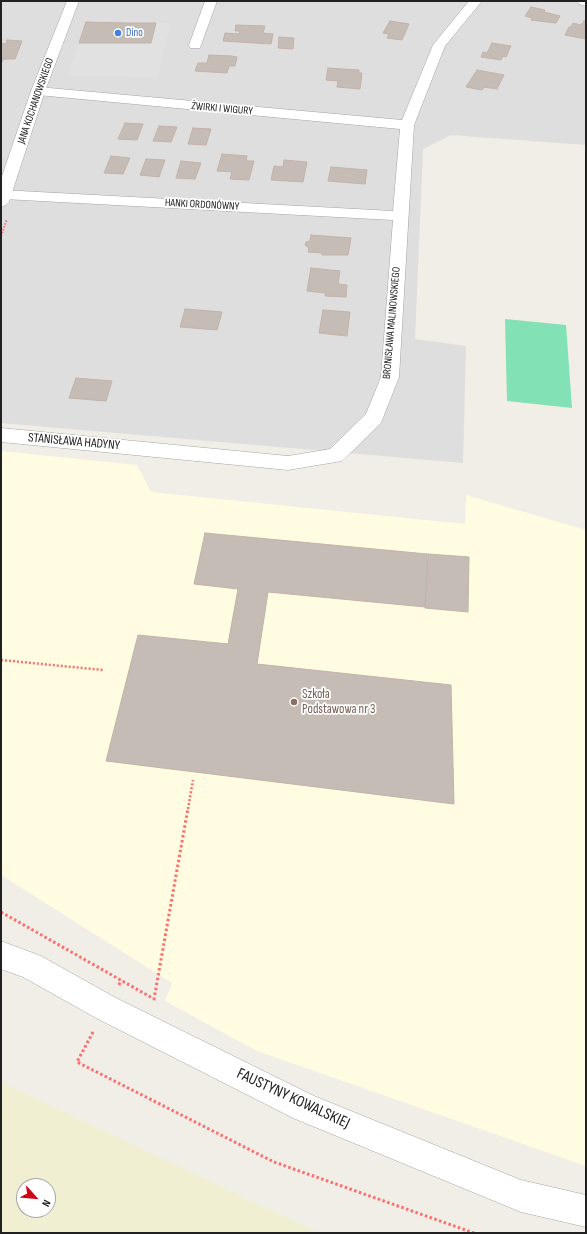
<!DOCTYPE html>
<meta charset="utf-8">
<style>
body{margin:0}
#map{position:relative;width:587px;height:1234px;overflow:hidden;background:#f1ede7;font-family:"Sofia Sans Condensed",sans-serif}
canvas{display:block}
.frame{position:absolute;inset:0;border:2px solid #212121;pointer-events:none}
.north{position:absolute;left:16px;top:1178px;width:40px;height:40px;box-sizing:border-box;background:#fff;border:1px solid #a6a6a6;border-radius:50%;rotate:117deg;font-size:11px;font-weight:700;line-height:16px;text-align:center;color:#212121}
.north::after{content:'';display:block;margin:auto;width:14px;height:18px;background:#d10013;clip-path:polygon(50% 0,100% 100%,50% 72%,0 100%)}
</style>
<div id="map">
<canvas width="587" height="1234"></canvas>
<div class="frame"></div>
<div class="north">N</div>
</div>
<script>
const g = document.querySelector('canvas').getContext('2d');
g.lineJoin = 'round';
function paint(path, color) {
  g.fillStyle = color;
  g.fill(path, 'evenodd');
}
function toPath(rows) {
  const path = new Path2D();
  for (const r of rows) {
    path.moveTo(r[0], r[1]);
    for (let i = 2; i < r.length; i += 2) path.lineTo(r[i], r[i + 1]);
  }
  return path;
}
function trace(path, color, width, dash) {
  g.strokeStyle = color;
  g.lineWidth = width;
  g.lineCap = dash ? 'butt' : 'round';
  g.setLineDash(dash || []);
  g.stroke(path);
}
function label(font, color, halo, rows, align = 'center') {
  g.font = font + ' "Sofia Sans Condensed",sans-serif';
  g.lineWidth = 3.5;
  g.setLineDash([]);
  g.textBaseline = 'middle';
  g.strokeStyle = halo;
  g.fillStyle = color;
  for (const [text, x, y, turn = 0] of rows) {
    g.save();
    g.translate(x, y);
    g.rotate((+turn || 0) * Math.PI / 180);
    g.textAlign = isNaN(turn) ? turn : align;
    if (halo) g.strokeText(text, 0, 0);
    g.fillText(text, 0, 0);
    g.restore();
  }
}
const residential = toPath([
 [1,1,586,1,586,145,451,135,423,149,415,339,466,346,463,463,1,423]
]);
const education = toPath([
 [1,451,137,465,151,492,465,524,466,495,586,530,586,1166,257,1051,165,1001,172,983,1,875]
]);
const farmland = toPath([
 [1,1082,319,1233,1,1233],
 [24,1186,48,1186,48,1210,24,1210]
]);
const pitch = toPath([
 [505,319,566,325,572,408,507,401]
]);
const parking = toPath([
 [156,23,170,23,158,77,69,76,79,42,151,43]
]);
const building = toPath([
 [531,7,545,10,544,12,560,16,556,23,531,20,532,18,525,16,531,7],
 [390,21,409,24,402,40,387,38,389,34,383,33,390,21],
 [584,21,586,22,586,39,565,35,569,27,571,27,573,23,581,25,584,21],
 [86,22,126,23,156,23,151,43,79,43,86,22],
 [236,25,265,26,263,33,273,34,271,44,223,41,225,33,239,34,240,31,235,31,236,25],
 [279,37,294,38,293,49,278,48,279,37],
 [7,40,22,41,15,59,4,59,1,63,1,43,6,44,7,40],
 [492,43,511,46,506,57,503,56,501,60,481,57,483,52,487,53,492,43],
 [209,55,232,56,237,57,235,66,229,66,227,73,195,71,198,63,207,63,209,55],
 [328,68,359,70,359,73,362,73,360,89,337,87,338,81,326,80,328,68],
 [477,70,504,75,497,89,484,87,482,90,466,87,477,70],
 [125,123,143,124,137,140,118,139,125,123],
 [159,126,177,127,171,142,153,141,159,126],
 [193,128,211,129,206,145,188,144,193,128],
 [222,154,247,156,246,161,254,161,249,180,230,179,232,172,217,171,222,154],
 [111,156,130,158,123,174,104,173,111,156],
 [146,159,165,160,159,177,140,175,146,159],
 [284,160,307,162,303,182,271,180,274,166,283,167,284,160],
 [181,161,201,163,195,179,176,178,181,161],
 [331,167,367,170,365,184,328,181,331,167],
 [311,235,351,238,348,255,322,255,322,253,308,252,309,248,305,245,306,242,310,241,311,235],
 [311,268,340,271,338,284,347,285,346,297,325,296,325,293,307,291,311,268],
 [185,309,222,312,217,330,180,327,185,309],
 [323,310,350,312,347,336,319,333,323,310],
 [76,378,112,381,106,401,69,398,76,378],
 [205,533,427,554,425,607,268,592,257,664,451,685,454,804,106,761,138,635,228,644,238,589,194,584,205,533],
 [428,554,469,557,468,612,425,608,428,554]
]);
const pathFar2 = toPath([
 [1,236,7,219]
]);
const pathFar1 = toPath([
 [1,660,103,670],
 [188,809,193,780]
]);
const path = toPath([
 [1,912,154,999,188,808],
 [119,985,121,980],
 [93,1032,77,1062,274,1162,474,1233]
]);
const minor = toPath([
 [205,1,217,1,201,45,200,48,190,48,189,45,205,1],
 [469,1,482,1,445,46,414,125,399,377,381,423,342,461,288,470,1,442,1,428,288,456,330,449,366,414,381,377,393,220,4,199,1,198,1,190,393,211,400,129,38,95,33,94,31,91,33,88,38,87,402,120,433,45,469,1],
 [577,1,586,1,586,6,579,4,577,1],
 [1,941,41,956,116,998,314,1096,521,1180,586,1195,586,1227,521,1212,293,1118,96,1018,23,977,1,969,1,941]
]);
const tertiary = toPath([
 [67,1,79,1,45,91,9,202,6,205,1,207,1,179,31,91,67,1]
]);
const markers = [
 [118,33,4,"#3f7fe0"],
 [294,702,4,"#8d6e63"]
];
const farShopnames = [
 ["Dino",126,33]
];
const farStreetnames = [
 ["JANA KOCHANOWSKIEGO",36,101,-71],
 ["ŻWIRKI I WIGURY",222,109,5],
 ["HANKI ORDONÓWNY",202,205,3],
 ["BRONISŁAWA MALINOWSKIEGO",392,323,-85]
];
const streetNames = [
 ["STANISŁAWA HADYNY",74,442,5]
];
const educationNames = [
 ["Szkoła",302,695],
 ["Podstawowa nr 3",302,710]
];
const nearStreetnames = [
 ["FAUSTYNY KOWALSKIEJ",293,1099,25]
];
paint(residential, '#dfdede');
paint(education, '#fffce2');
paint(farmland, '#f0efd2');
paint(pitch, '#83e2b5');
paint(parking, '#e1e1e1');
paint(building, '#c6bcb6');
trace(building, '#c3b2a9', 1);
trace(minor, '#a5a5a5', 1);
trace(tertiary, '#a5a5a5', 1);
trace(pathFar2, '#fd6e6c', 2, [1.5, 1.5]);
trace(pathFar1, '#fd6e6c', 2.5, [2, 2]);
trace(path, '#fd6e6c', 3, [2.5, 2.5]);
paint(minor, '#fff');
paint(tertiary, '#fff');
for (const [x, y, r, color] of markers) {
  const dot = new Path2D();
  dot.arc(x, y, r, 0, 2 * Math.PI);
  g.fillStyle = color;
  g.fill(dot);
  trace(dot, '#fff', 1.5);
}
label('11px', '#366cbe', '#fff', farShopnames, 'left');
label('11px', '#212121', '#fff', farStreetnames);
label('13px', '#212121', '#fff', streetNames);
label('13px', '#785e54', '#fff', educationNames, 'left');
label('16px', '#212121', '#fff', nearStreetnames);
</script>
